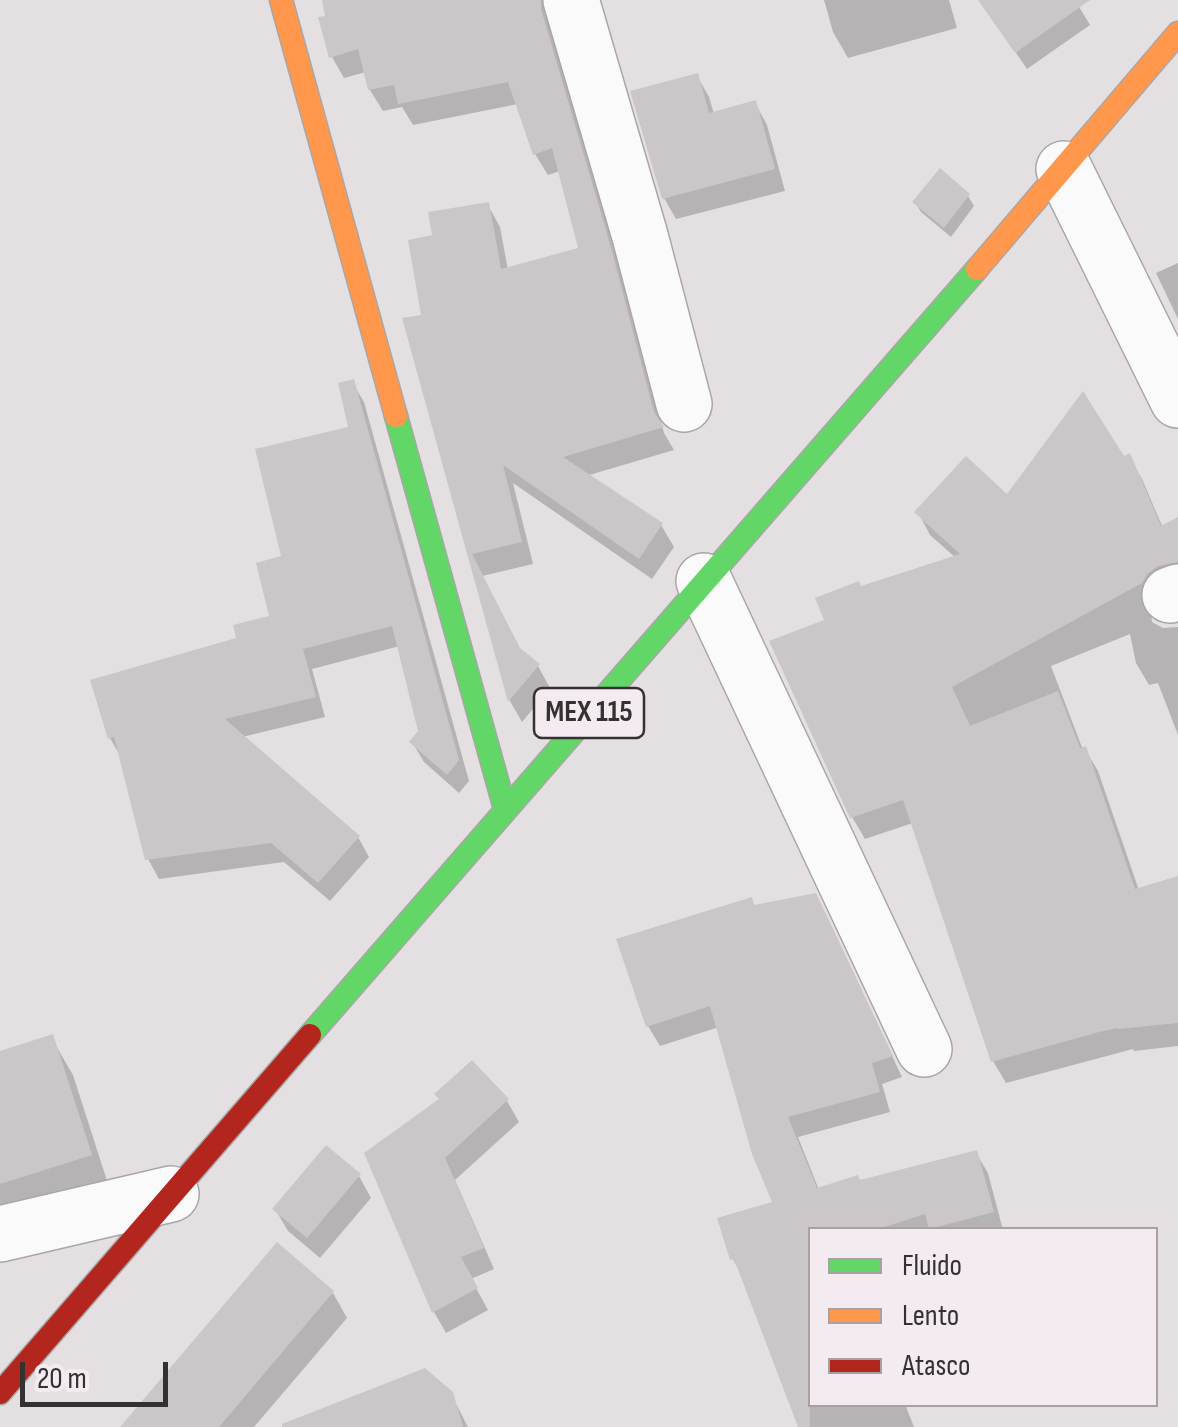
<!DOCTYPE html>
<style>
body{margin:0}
#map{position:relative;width:1178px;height:1427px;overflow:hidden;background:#e4e0e2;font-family:"Sofia Sans Condensed",sans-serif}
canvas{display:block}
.legend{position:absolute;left:808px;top:1227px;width:350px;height:180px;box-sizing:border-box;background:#f3ebf0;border:2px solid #a7a1a4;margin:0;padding:12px 18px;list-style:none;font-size:30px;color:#343133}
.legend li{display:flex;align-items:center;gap:20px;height:50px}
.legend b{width:50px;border:2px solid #a7a1a4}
.scale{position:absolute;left:20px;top:1362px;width:148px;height:45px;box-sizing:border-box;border:5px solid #343133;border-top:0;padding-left:12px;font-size:30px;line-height:35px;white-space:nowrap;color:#343133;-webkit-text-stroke:8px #f3ebf0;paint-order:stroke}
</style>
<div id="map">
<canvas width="1178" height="1427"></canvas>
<ul class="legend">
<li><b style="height:12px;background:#63d668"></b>Fluido</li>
<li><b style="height:12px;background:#ff974d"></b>Lento</li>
<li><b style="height:12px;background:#b3261e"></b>Atasco</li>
</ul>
<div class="scale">20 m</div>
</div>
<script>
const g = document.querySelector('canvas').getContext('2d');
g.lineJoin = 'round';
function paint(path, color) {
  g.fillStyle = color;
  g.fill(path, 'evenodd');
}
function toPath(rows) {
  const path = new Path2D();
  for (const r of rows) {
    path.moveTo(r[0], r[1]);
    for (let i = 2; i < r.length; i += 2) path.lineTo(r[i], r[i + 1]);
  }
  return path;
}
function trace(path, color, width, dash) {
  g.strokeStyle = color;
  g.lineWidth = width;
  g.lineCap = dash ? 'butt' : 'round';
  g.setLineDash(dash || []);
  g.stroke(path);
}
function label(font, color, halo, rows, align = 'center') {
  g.font = font + ' "Sofia Sans Condensed",sans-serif';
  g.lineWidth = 8;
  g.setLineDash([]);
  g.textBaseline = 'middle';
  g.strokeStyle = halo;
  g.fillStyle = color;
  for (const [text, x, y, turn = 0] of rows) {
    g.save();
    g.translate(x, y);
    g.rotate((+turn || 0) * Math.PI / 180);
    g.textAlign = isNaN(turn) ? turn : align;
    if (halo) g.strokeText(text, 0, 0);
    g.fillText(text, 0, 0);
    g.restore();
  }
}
const shadow = toPath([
 [325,0,560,0,621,269,664,433,674,450,586,476,661,525,674,547,652,579,513,483,533,564,482,576,521,652,538,666,550,688,522,722,510,701,405,320,424,318,434,237,488,205,500,227,508,270,581,250,560,171,548,175,535,154,518,104,413,125,402,107,383,111,370,90,366,72,344,78,332,57],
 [824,0,949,0,957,28,848,58,833,32],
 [980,0,1075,0,1090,25,1027,69],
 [697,76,709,97,714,114,755,103,767,125,785,191,676,219,664,198],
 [968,196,974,206,951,237,921,212,915,202],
 [1178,263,1178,319,1156,273],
 [352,382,364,402,469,781,459,793,424,762,412,742,421,731,400,646,312,669,325,717,242,737,358,837,369,857,330,901,284,862,159,879,148,859,122,759,110,738,239,640,272,617,284,558,351,429],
 [1129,457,1142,479,1163,528,1178,546,1178,586,1151,612,1152,622,1163,628,1178,627,1178,735,1158,683,1149,685,1136,663,1130,634,1051,666,1083,750,1085,749,1098,771,1178,1004,1178,1046,1134,1051,1133,1049,1006,1083,993,1061,913,823,865,839,852,817,827,622,861,589,956,558,930,535,918,512,1008,497],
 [751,900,756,907,827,917,902,1077,882,1084,890,1112,798,1137,819,1190,860,1182,976,1153,988,1173,1003,1230,810,1230,810,1404,905,1404,914,1427,801,1427,744,1280,733,1259,775,1203,719,1027,660,1046,648,1026],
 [51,1037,73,1075,111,1193,0,1228,0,1053],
 [472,1063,507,1101,519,1122,455,1180,494,1269,471,1279,488,1310,446,1333,434,1312,367,1154,441,1100],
 [359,1176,371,1198,320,1258,288,1231,275,1209],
 [333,1293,347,1318,254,1427,140,1427],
 [451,1394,468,1427,282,1427]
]);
const building = toPath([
 [322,0,541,0,541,9,610,244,654,412,664,427,563,457,663,523,639,559,503,465,522,542,472,554,520,648,540,664,508,702,402,318,421,315,408,240,432,235,428,212,489,202,501,269,578,248,552,148,533,155,508,82,398,104,394,85,368,90,358,49,329,58,318,17,325,16],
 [978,0,1090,0,1015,53],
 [698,73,709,113,756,100,775,169,662,199,630,91],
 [940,168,970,194,944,228,912,202],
 [354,379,459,760,447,775,409,742,418,731,392,626,303,649,316,697,225,719,360,836,318,883,271,843,145,860,114,737,108,739,90,680,236,638,233,625,269,616,256,563,281,556,255,449,348,427,338,383],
 [1083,391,1124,456,1130,453,1161,526,1178,517,1178,562,1158,566,1147,574,1142,583,952,687,970,726,1058,691,1080,748,1086,746,1135,889,1178,876,1178,1023,1118,1029,1118,1028,1099,1032,991,1062,903,800,850,818,769,641,824,620,815,598,859,581,861,586,960,554,914,512,966,456,1007,494],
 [816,893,893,1056,872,1063,880,1092,788,1117,817,1188,858,1175,860,1180,977,1150,994,1212,929,1229,925,1214,875,1230,810,1230,810,1427,798,1427,734,1259,730,1260,717,1218,772,1202,752,1154,710,1006,646,1027,616,939,752,897,754,905],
 [53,1034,92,1155,0,1184,0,1051],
 [472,1060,509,1099,445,1158,484,1248,461,1257,478,1288,432,1313,364,1153,439,1099,434,1094],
 [326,1145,361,1174,307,1238,272,1209],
 [277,1242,334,1291,219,1427,120,1427],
 [425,1368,453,1392,463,1427,282,1427,282,1424]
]);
const street = toPath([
 [571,0,640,236,684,404],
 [1064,169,1178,400],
 [704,581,924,1049],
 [1170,595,1178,592],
 [0,1234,171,1194]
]);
const fast = toPath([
 [396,416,505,809],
 [310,1035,977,269]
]);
const slow = toPath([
 [281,0,396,416],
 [977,269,1178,33]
]);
const jam = toPath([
 [0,1393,310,1035]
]);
const shields = [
 [589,713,110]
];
const shieldNames = [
 ["MEX 115",589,713]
];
paint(shadow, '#0003');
paint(building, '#cbc7c9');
trace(street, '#a9a6a8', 58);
trace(fast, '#a9a6a8', 25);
trace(slow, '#a9a6a8', 25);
trace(jam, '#a9a6a8', 25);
trace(street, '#fbfafb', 55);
trace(fast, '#63d668', 22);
trace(slow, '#ff974d', 22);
trace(jam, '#b3261e', 22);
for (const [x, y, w] of shields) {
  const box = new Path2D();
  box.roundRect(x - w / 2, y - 25, w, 50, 8);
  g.fillStyle = '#f3ebf0';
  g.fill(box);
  trace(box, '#343133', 2.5);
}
label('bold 30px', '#343133', null, shieldNames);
</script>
